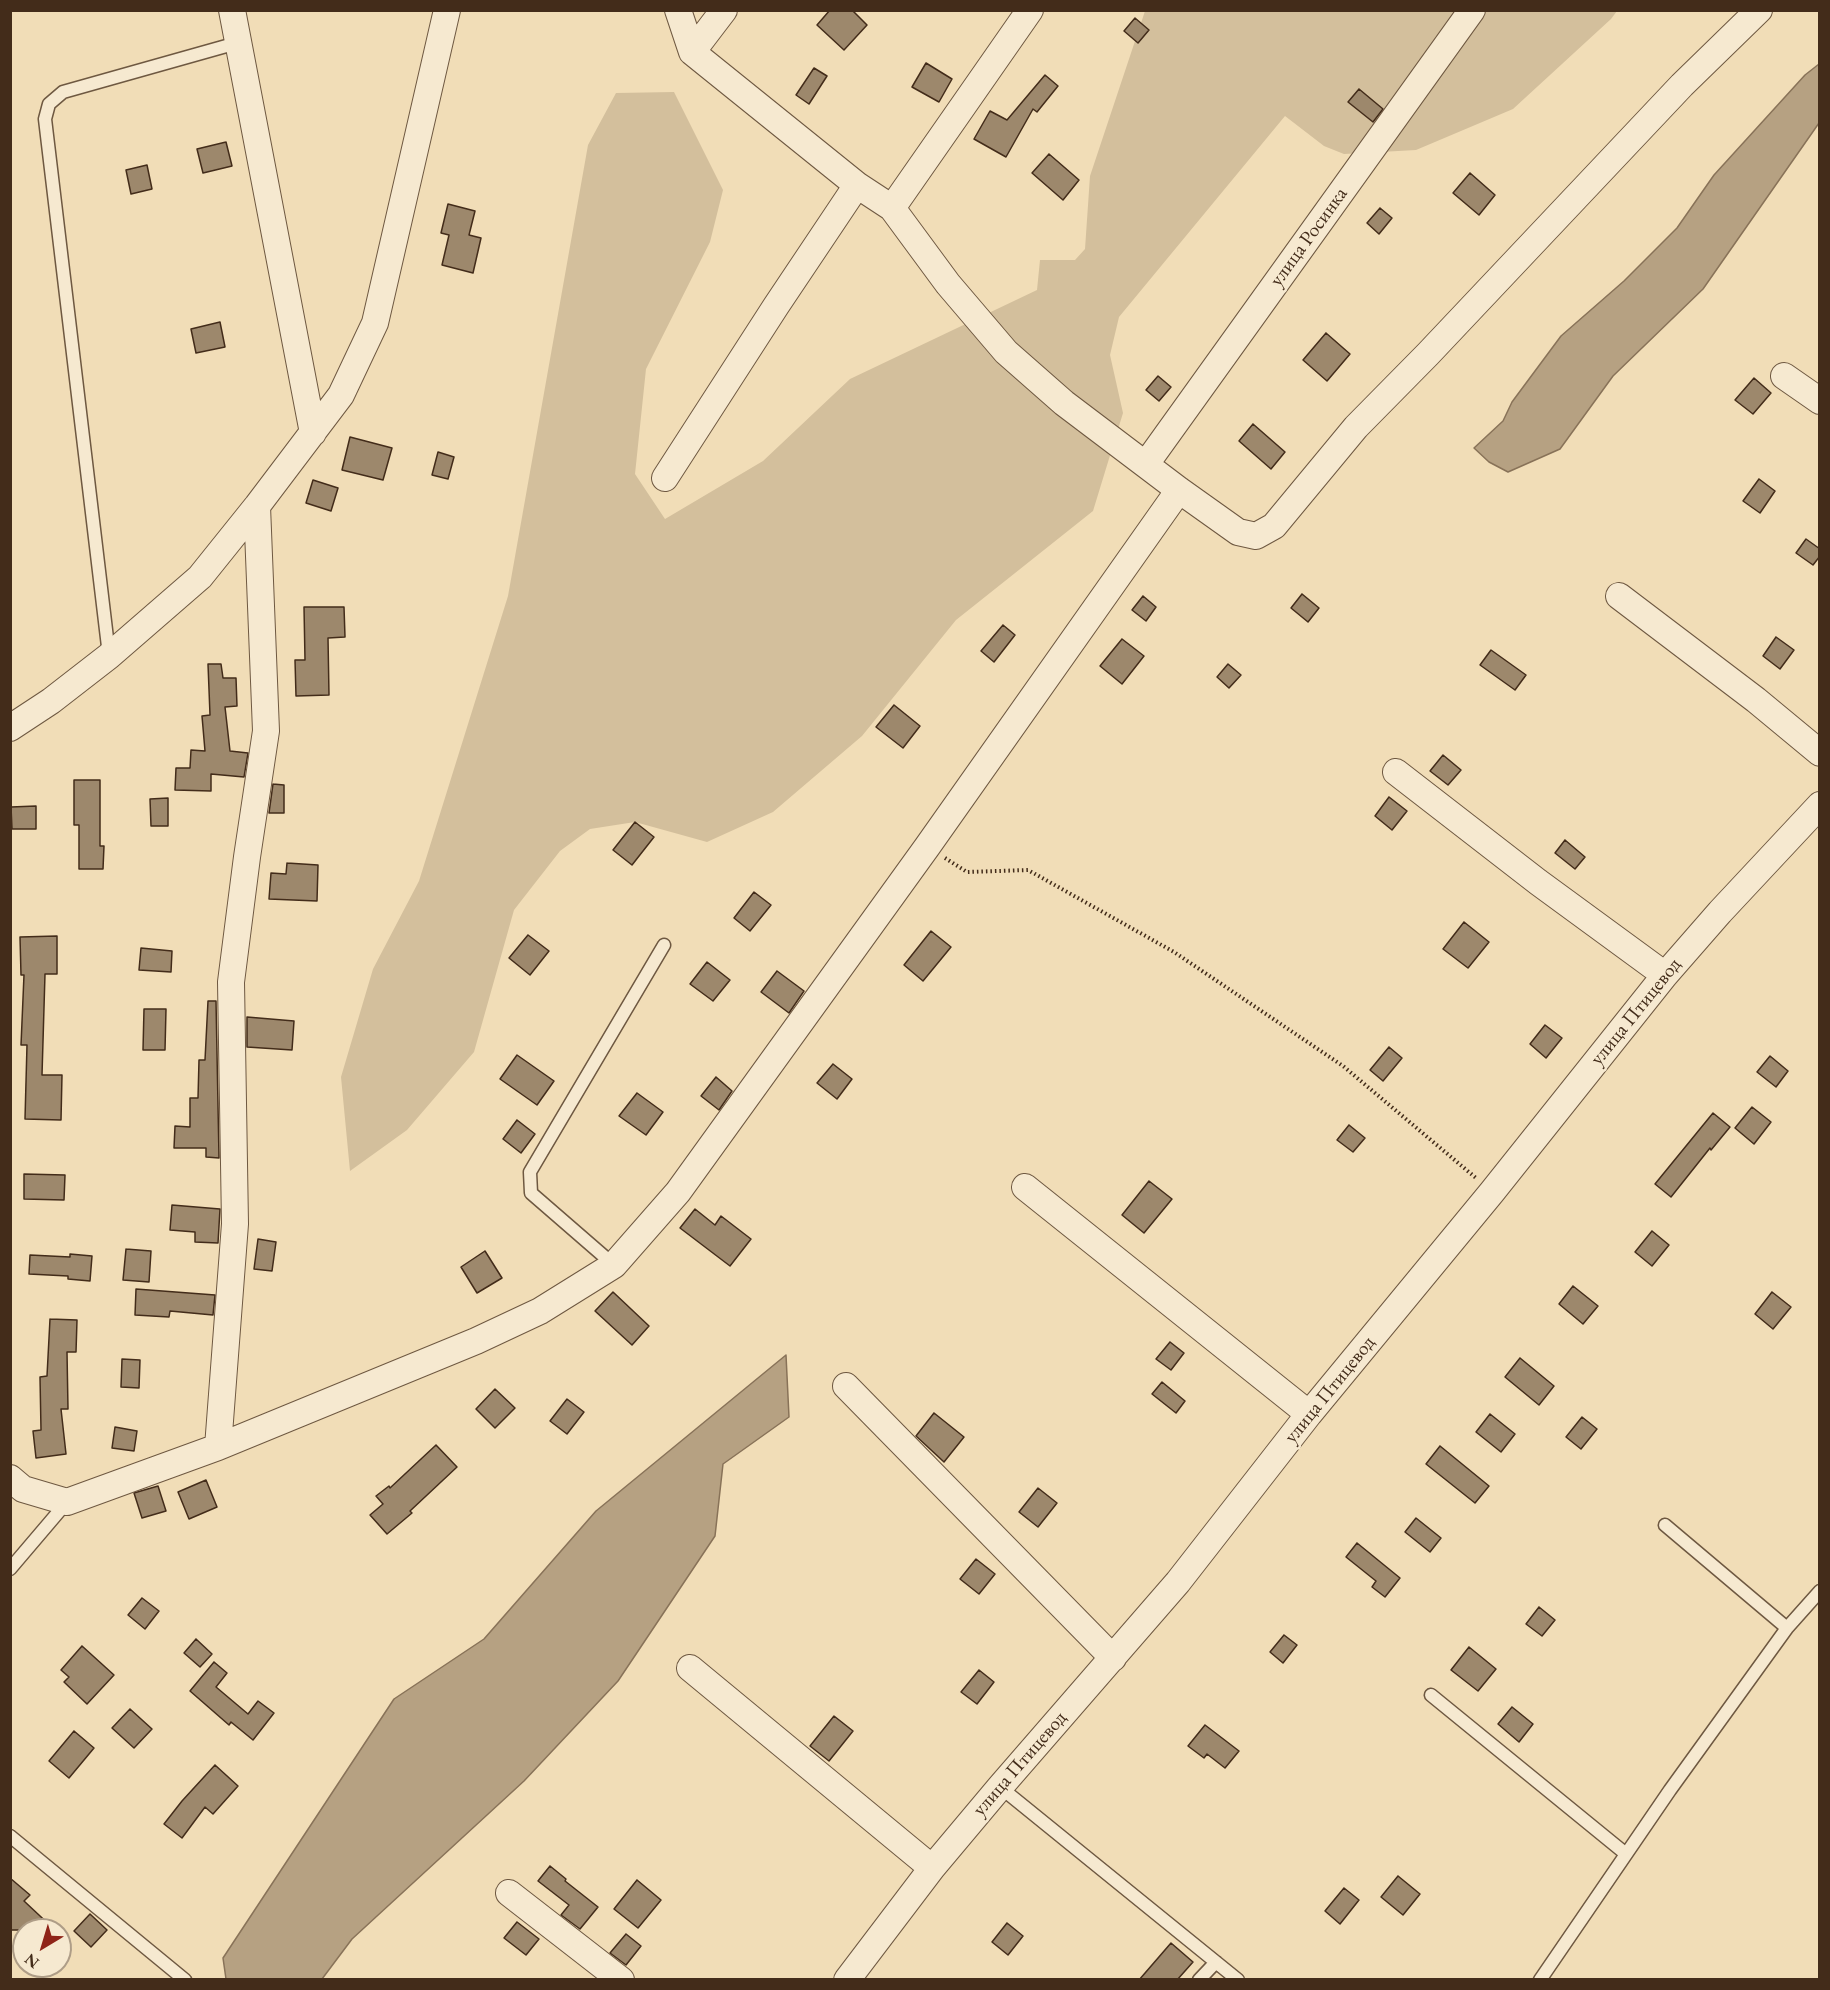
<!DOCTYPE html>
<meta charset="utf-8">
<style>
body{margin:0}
#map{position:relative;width:1830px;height:1990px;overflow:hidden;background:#f1ddb7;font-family:"EB Garamond",serif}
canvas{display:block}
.frame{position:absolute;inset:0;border:12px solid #432c1a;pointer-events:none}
.north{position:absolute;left:12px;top:1918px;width:60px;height:60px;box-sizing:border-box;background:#f6e9d0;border:2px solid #ae9d87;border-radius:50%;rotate:218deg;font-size:16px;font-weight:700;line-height:24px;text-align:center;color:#432c1a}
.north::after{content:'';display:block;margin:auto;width:21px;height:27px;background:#8f2418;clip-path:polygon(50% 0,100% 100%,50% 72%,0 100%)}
</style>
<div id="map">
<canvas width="1830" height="1990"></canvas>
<div class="frame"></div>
<div class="north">N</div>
</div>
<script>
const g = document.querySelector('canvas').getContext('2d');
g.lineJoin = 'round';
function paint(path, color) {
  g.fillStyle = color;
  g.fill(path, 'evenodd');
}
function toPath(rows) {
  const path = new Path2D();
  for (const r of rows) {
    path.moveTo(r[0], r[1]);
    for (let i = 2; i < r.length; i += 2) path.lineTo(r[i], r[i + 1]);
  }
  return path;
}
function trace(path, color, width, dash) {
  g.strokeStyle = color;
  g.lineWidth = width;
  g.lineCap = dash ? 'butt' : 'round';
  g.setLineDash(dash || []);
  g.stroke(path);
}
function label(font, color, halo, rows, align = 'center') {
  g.font = font + ' "EB Garamond",serif';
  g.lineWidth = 5;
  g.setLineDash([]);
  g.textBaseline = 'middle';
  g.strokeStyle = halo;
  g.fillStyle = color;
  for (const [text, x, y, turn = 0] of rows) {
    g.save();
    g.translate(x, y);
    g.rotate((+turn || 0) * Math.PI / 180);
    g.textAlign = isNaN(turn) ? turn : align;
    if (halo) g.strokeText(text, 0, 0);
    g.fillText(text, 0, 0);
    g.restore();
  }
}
const green = toPath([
 [1145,11,1617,11,1611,19,1513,109,1416,150,1344,154,1324,146,1285,116,1119,317,1110,355,1123,413,1093,511,956,620,862,736,773,812,707,842,635,822,590,829,560,851,514,910,474,1052,407,1130,350,1171,341,1077,373,969,419,881,508,596,588,145,616,93,674,92,723,190,710,242,646,369,635,474,665,519,763,461,850,379,1037,290,1040,260,1075,260,1085,249,1090,176]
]);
const water = toPath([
 [1819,64,1819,123,1703,289,1613,376,1560,449,1508,472,1489,462,1474,448,1503,421,1512,402,1561,336,1624,281,1677,228,1714,175,1805,75,1819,64],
 [786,1355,789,1417,723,1464,715,1536,618,1681,524,1781,352,1939,322,1979,226,1979,223,1958,394,1699,484,1639,596,1511,786,1355]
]);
const building = toPath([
 [830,10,852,10,867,25,844,50,817,25,830,10],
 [1135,18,1149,30,1138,43,1124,31,1135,18],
 [926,63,952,79,939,102,912,87,926,63],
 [814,68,827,76,809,104,796,95,814,68],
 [1045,75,1058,86,1037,112,1033,109,1006,157,974,139,990,111,1007,120,1045,75],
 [1359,89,1383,109,1373,122,1348,102,1359,89],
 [226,142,232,166,203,173,197,149,226,142],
 [1049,154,1079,180,1063,200,1032,173,1049,154],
 [147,165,152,189,131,194,126,170,147,165],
 [1470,173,1495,195,1479,215,1453,193,1470,173],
 [448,204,475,211,469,235,481,238,473,273,442,265,449,235,441,233,448,204],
 [1380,208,1392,218,1379,234,1367,223,1380,208],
 [220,322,225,347,196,353,191,329,220,322],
 [1326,333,1350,354,1327,381,1303,360,1326,333],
 [1158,376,1171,387,1159,401,1146,390,1158,376],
 [1754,378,1771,393,1753,414,1735,400,1754,378],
 [1253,424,1285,452,1271,469,1239,441,1253,424],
 [350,437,392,448,383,480,342,470,350,437],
 [438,452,454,457,448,479,432,475,438,452],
 [1759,479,1775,491,1760,513,1743,501,1759,479],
 [313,480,338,488,331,511,306,503,313,480],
 [1806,539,1820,549,1820,556,1813,565,1796,553,1806,539],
 [1302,594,1319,608,1308,622,1291,608,1302,594],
 [1143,596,1156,607,1146,621,1132,610,1143,596],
 [304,607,344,607,345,637,328,638,329,695,296,696,295,660,305,660,304,607],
 [1003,625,1015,635,994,662,981,651,1003,625],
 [1776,637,1794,650,1780,669,1763,656,1776,637],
 [1122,639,1144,656,1122,684,1100,666,1122,639],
 [1491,650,1526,675,1515,690,1480,665,1491,650],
 [208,664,221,664,223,678,236,678,237,706,225,707,230,751,248,753,244,777,211,774,211,791,175,790,176,768,190,768,191,750,205,751,202,716,210,715,208,664],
 [1228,664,1241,675,1229,688,1217,677,1228,664],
 [894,705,920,726,903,748,876,727,894,705],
 [1443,755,1461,770,1448,785,1430,771,1443,755],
 [74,780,100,780,100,846,104,846,103,869,79,869,79,825,74,825,74,780],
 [273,784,284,785,284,813,269,813,273,784],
 [1389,797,1407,811,1392,830,1375,816,1389,797],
 [168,798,168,826,151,826,150,799,168,798],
 [36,806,36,829,12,829,11,807,36,806],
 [635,822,654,837,632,865,613,850,635,822],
 [1565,840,1585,857,1575,869,1555,853,1565,840],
 [287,863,318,865,317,901,269,899,271,873,286,874,287,863],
 [754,892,771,905,750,931,734,918,754,892],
 [1464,922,1489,942,1468,968,1443,949,1464,922],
 [931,931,951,947,923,981,904,965,931,931],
 [528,935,549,951,530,975,509,958,528,935],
 [57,936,57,974,45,974,42,1075,62,1075,61,1120,25,1119,27,1045,21,1045,24,975,21,975,20,937,57,936],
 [141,948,172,951,171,972,139,970,141,948],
 [707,962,730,980,713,1001,690,984,707,962],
 [777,971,804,991,789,1013,761,992,777,971],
 [208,1001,216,1001,219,1158,206,1157,206,1148,174,1148,175,1126,190,1127,190,1098,198,1098,199,1060,205,1060,208,1001],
 [144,1009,166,1009,165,1050,143,1050,144,1009],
 [247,1017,294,1021,292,1050,247,1047,247,1017],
 [1545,1025,1562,1038,1546,1058,1530,1044,1545,1025],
 [1389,1047,1402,1058,1383,1081,1370,1070,1389,1047],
 [517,1055,554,1081,537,1105,500,1079,517,1055],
 [1770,1056,1788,1071,1776,1087,1757,1072,1770,1056],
 [833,1064,852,1079,837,1099,817,1083,833,1064],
 [716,1077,732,1091,719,1110,701,1096,716,1077],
 [637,1093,663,1112,646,1135,619,1116,637,1093],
 [1752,1107,1771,1122,1754,1144,1735,1128,1752,1107],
 [1713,1113,1730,1127,1711,1150,1710,1148,1671,1197,1655,1184,1713,1113],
 [517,1120,535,1134,521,1153,503,1139,517,1120],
 [1349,1125,1365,1138,1353,1152,1337,1140,1349,1125],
 [24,1174,65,1175,64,1200,24,1199,24,1174],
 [1149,1181,1172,1199,1144,1233,1122,1215,1149,1181],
 [172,1205,220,1209,218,1243,195,1242,195,1232,170,1230,172,1205],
 [695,1209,715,1225,721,1216,751,1239,730,1266,680,1228,695,1209],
 [1652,1231,1669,1245,1652,1266,1635,1252,1652,1231],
 [258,1239,276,1242,272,1271,254,1269,258,1239],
 [126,1249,151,1251,149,1282,123,1280,126,1249],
 [485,1251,502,1278,477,1293,461,1267,485,1251],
 [70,1254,92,1256,90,1281,68,1279,68,1276,29,1274,30,1255,70,1257,70,1254],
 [1573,1286,1598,1306,1583,1324,1559,1304,1573,1286],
 [136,1289,215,1295,213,1315,170,1311,169,1317,135,1315,136,1289],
 [613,1292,649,1326,632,1345,595,1311,613,1292],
 [1772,1292,1791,1307,1773,1329,1755,1314,1772,1292],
 [50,1319,77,1320,76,1352,67,1352,68,1409,61,1409,66,1454,36,1458,33,1431,41,1430,40,1377,47,1376,50,1319],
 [1170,1342,1184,1353,1171,1370,1156,1359,1170,1342],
 [1520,1358,1554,1386,1539,1405,1505,1377,1520,1358],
 [122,1359,140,1360,139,1388,121,1387,122,1359],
 [1162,1382,1185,1401,1176,1413,1152,1394,1162,1382],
 [495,1389,515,1408,495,1428,476,1409,495,1389],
 [567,1399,584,1412,567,1434,550,1421,567,1399],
 [934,1413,964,1437,944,1462,916,1436,934,1413],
 [1490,1414,1515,1434,1501,1452,1476,1432,1490,1414],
 [1582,1417,1597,1429,1581,1449,1566,1437,1582,1417],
 [115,1427,137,1431,134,1451,112,1448,115,1427],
 [436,1445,457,1467,410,1511,412,1513,387,1534,370,1515,383,1504,376,1496,389,1486,390,1488,436,1445],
 [1440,1446,1489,1486,1475,1503,1426,1464,1440,1446],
 [206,1480,217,1507,189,1519,178,1492,206,1480],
 [158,1486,166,1511,142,1518,134,1493,158,1486],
 [1038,1488,1057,1503,1038,1527,1019,1512,1038,1488],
 [1416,1518,1441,1538,1430,1552,1405,1532,1416,1518],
 [1357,1543,1400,1578,1385,1597,1372,1587,1376,1581,1346,1557,1357,1543],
 [976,1559,995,1574,979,1594,960,1579,976,1559],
 [142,1598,159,1611,145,1629,128,1615,142,1598],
 [1539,1607,1555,1620,1542,1636,1526,1624,1539,1607],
 [1284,1635,1297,1645,1283,1663,1270,1652,1284,1635],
 [196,1639,212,1654,200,1667,184,1653,196,1639],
 [82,1646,114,1675,87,1704,64,1682,69,1677,61,1670,82,1646],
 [1469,1647,1496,1669,1478,1691,1451,1670,1469,1647],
 [214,1662,227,1673,216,1687,248,1714,258,1701,274,1713,253,1740,231,1722,229,1725,190,1691,214,1662],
 [979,1670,994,1682,977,1704,961,1692,979,1670],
 [1512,1707,1533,1724,1519,1742,1498,1724,1512,1707],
 [130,1709,152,1729,134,1748,112,1728,130,1709],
 [834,1716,853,1731,829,1761,810,1746,834,1716],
 [1205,1725,1239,1751,1225,1768,1207,1754,1204,1758,1188,1746,1205,1725],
 [74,1731,94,1748,69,1778,49,1761,74,1731],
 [215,1765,238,1786,213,1814,205,1807,182,1838,164,1824,182,1801,215,1765],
 [550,1866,566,1879,565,1881,598,1907,580,1929,561,1915,569,1905,538,1881,550,1866],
 [1398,1876,1420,1894,1403,1915,1381,1897,1398,1876],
 [10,1878,30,1895,24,1901,55,1930,10,1930,10,1878],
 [637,1880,661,1900,638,1928,614,1909,637,1880],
 [1344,1888,1359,1900,1340,1924,1325,1911,1344,1888],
 [90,1914,107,1930,91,1947,74,1931,90,1914],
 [517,1922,539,1939,526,1955,504,1938,517,1922],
 [1007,1923,1023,1936,1008,1955,992,1942,1007,1923],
 [626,1934,641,1946,626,1965,610,1953,626,1934],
 [1171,1943,1193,1962,1177,1980,1139,1980,1171,1943]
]);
const path = toPath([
 [945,858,967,872,1028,870,1174,952,1343,1066,1476,1178]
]);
const lane = toPath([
 [109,655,45,119,49,104,63,92,237,43],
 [614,1265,531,1193,530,1172,664,945],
 [1665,1525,1787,1628],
 [10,1569,67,1502],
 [1431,1695,1626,1854],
 [1000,1787,1238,1980],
 [10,1836,185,1980],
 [1199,1980,1216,1962],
 [1540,1980,1670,1790,1787,1628,1820,1591]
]);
const street = toPath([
 [232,10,313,433],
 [678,10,692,52,857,185,892,208,948,284,1006,352,1064,403,1179,490,1238,532,1256,536,1274,526,1356,427,1428,354,1682,85,1759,10],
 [692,52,724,10],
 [892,208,1030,10],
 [1784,376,1820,401],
 [1146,464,1472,10],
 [665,478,776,306,857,185],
 [1619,596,1756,700,1820,753],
 [10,728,51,701,109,656,200,577,257,506,341,395,375,323,447,10],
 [1396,772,1538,882,1665,975],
 [1025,1187,1309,1414],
 [846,1386,1113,1658],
 [218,1447,235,1224,231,982,247,857,266,731,257,506],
 [10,1478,23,1489,67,1502,218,1447,476,1341,540,1311,614,1265,678,1192,927,847,1179,490],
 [690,1668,932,1868],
 [509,1893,621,1980],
 [847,1980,932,1868,1000,1787,1178,1582,1309,1414,1492,1192,1665,975,1720,912,1820,805]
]);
const streetNames = [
 ["улица Росинка",1309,237,-54],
 ["улица Птицевод",1636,1012,-51],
 ["улица Птицевод",1330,1390,-51],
 ["улица Птицевод",1020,1764,-49]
];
paint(green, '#d3bf9c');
paint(water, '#b6a182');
trace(water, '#887258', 1.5);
paint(building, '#9d886c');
trace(building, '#432c1a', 1.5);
trace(lane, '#6e5841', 15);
trace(street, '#6e5841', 28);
trace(path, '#432c1a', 4, [1.5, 3]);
trace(lane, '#f6e9d0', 12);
trace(street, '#f6e9d0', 26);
label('20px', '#432c1a', '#f6e9d0', streetNames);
</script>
